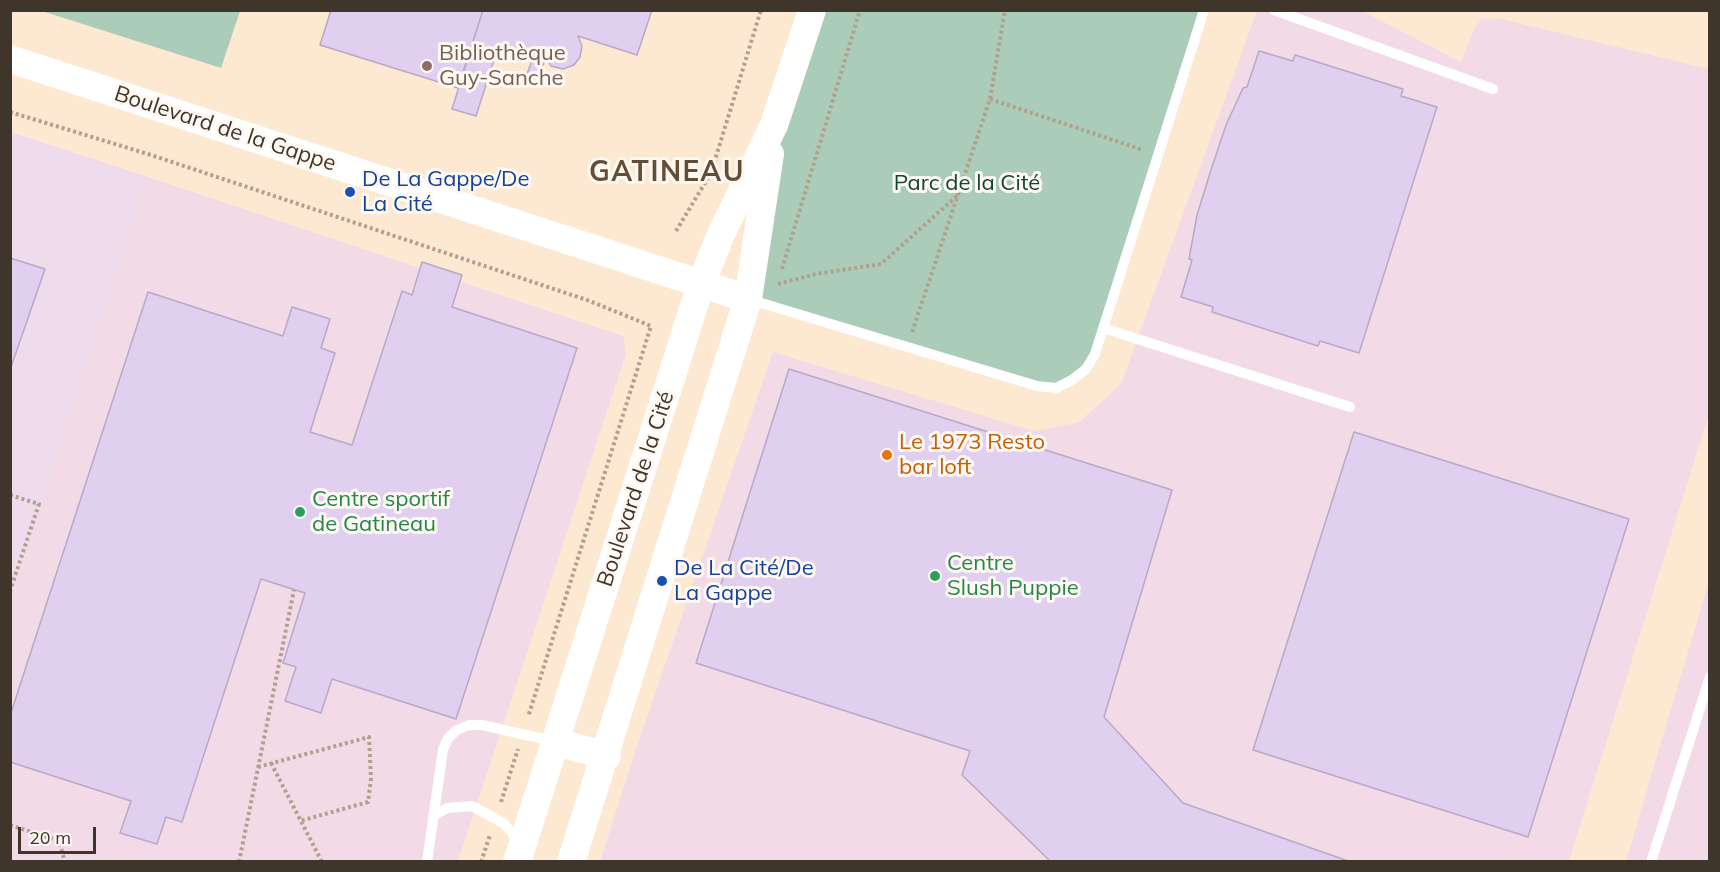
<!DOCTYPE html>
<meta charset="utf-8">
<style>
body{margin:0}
#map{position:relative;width:1720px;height:872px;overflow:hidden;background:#fde8d1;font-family:Mulish,sans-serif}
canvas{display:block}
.frame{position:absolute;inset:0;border:12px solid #3f352a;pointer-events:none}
.scale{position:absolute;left:18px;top:827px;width:78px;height:27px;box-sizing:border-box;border:3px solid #3f352a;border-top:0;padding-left:8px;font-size:18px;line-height:21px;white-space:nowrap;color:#3f352a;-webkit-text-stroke:4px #fef8f3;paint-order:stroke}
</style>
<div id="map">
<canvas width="1720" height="872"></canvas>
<div class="frame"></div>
<div class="scale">20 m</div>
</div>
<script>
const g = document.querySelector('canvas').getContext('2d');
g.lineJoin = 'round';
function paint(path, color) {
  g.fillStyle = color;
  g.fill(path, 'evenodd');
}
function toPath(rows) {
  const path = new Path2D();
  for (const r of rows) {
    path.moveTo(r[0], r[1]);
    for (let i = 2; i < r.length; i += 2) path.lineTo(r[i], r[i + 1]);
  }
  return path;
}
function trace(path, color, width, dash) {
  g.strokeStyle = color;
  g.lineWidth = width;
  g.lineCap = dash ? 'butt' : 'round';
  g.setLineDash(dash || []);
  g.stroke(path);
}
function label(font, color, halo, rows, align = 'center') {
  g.font = font + ' Mulish,sans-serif';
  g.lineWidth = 6;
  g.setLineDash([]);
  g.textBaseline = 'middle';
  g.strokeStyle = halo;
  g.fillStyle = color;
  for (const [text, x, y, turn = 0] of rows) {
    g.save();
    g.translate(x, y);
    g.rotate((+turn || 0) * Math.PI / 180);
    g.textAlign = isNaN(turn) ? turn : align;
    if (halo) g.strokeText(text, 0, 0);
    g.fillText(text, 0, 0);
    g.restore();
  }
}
const commercial = toPath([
 [1257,11,1362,11,1461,62,1473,31,1482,18,1501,19,1709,69,1709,414,1569,861,600,862,637,746,773,352,1034,431,1078,423,1121,384],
 [148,177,623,336,626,354,458,861,11,862,11,594],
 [1709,581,1709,861,1626,861]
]);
const education = toPath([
 [11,132,148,177,11,594]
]);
const green = toPath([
 [42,11,240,11,221,68],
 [811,11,1204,11,1086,369,1056,388,748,299,774,125]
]);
const building = toPath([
 [331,10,483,10,458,88,320,45,331,10],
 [483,10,652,10,637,55,578,36,582,46,580,57,574,65,563,69,551,66,546,57,539,76,527,74,534,55,499,44,476,116,452,109,483,10],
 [1259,51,1293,61,1295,55,1403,89,1401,96,1437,107,1359,353,1320,341,1318,346,1212,312,1213,307,1181,297,1192,260,1189,259,1197,215,1211,170,1226,125,1243,88,1247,87,1259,51],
 [10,258,45,269,10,370,10,258],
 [422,262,462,275,452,307,577,348,456,719,332,679,321,713,285,701,296,667,283,663,305,593,261,579,182,822,166,817,157,844,120,833,131,801,10,762,10,716,148,292,283,336,292,307,330,319,321,348,335,353,310,432,352,445,402,291,412,295,422,262],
 [789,369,1172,490,1104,717,1183,803,1351,862,1051,862,962,775,970,751,696,663,789,369],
 [1354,432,1629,519,1528,837,1253,750,1354,432]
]);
const path = toPath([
 [990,99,1143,150],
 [10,112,151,155,587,300,651,326,528,717],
 [676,231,711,173,761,10],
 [782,269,860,10],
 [778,284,816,274,881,264,957,196],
 [912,332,990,99,1005,10],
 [10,495,39,504,10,591],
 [271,763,322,862],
 [258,767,369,737,371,779,368,802,300,821],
 [501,802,518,749],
 [10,825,59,841,65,862],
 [239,862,294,590],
 [481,862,490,835]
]);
const lane = toPath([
 [1274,10,1493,89],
 [748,299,1037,386,1056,388,1072,380,1086,369,1095,354,1204,10],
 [1103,328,1350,407],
 [435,815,447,808,472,806,503,823,521,843],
 [427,862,443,750,448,738,457,730,469,725,482,725,553,741],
 [1651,862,1710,677]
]);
const secondary = toPath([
 [10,59,748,299],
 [556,742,607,756],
 [517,862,701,284,721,234,774,125,812,10],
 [571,862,748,299,770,154]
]);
const markers = [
 [427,66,6,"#8d6e63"],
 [350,192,6,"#1a4fb4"],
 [887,455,6,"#e8710a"],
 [300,512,6,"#2e9e5b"],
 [935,576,6,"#2e9e5b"],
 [662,581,6,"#1a4fb4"]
];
const educationNames = [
 ["Bibliothèque",439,53],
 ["Guy-Sanche",439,78]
];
const streetNames = [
 ["Boulevard de la Gappe",225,129,18],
 ["Boulevard de la Cité",636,489,-72]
];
const transitNames = [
 ["De La Gappe/De",362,179],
 ["La Cité",362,204],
 ["De La Cité/De",674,568],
 ["La Gappe",674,593]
];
const parkNames = [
 ["Parc de la Cité",967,183]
];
const foodNames = [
 ["Le 1973 Resto",899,442],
 ["bar loft",899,467]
];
const leisureNames = [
 ["Centre sportif",312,499],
 ["de Gatineau",312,524],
 ["Centre",947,563],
 ["Slush Puppie",947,588]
];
const districtNames = [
 ["GATINEAU",667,173]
];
paint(commercial, '#f2dbe7');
paint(education, '#eedbec');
paint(green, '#abccb9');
paint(building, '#e0cfef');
trace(building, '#b9a8c7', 1.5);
trace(path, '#b1a08e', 4, [3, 3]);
trace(lane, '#fff', 10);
trace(secondary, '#fff', 28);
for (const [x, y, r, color] of markers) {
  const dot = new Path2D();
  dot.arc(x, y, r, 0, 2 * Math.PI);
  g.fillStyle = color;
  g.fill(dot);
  trace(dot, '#fef8f3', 2);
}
label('22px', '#785e54', '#fef8f3', educationNames, 'left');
label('22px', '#3f352a', '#fef8f3', streetNames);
label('22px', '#164399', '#fef8f3', transitNames, 'left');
label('22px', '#11462f', '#fef8f3', parkNames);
label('22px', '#c56008', '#fef8f3', foodNames, 'left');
label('22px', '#27864d', '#fef8f3', leisureNames, 'left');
g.letterSpacing = '1.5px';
label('bold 28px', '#634d35', '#fef8f3', districtNames);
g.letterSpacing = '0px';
</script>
